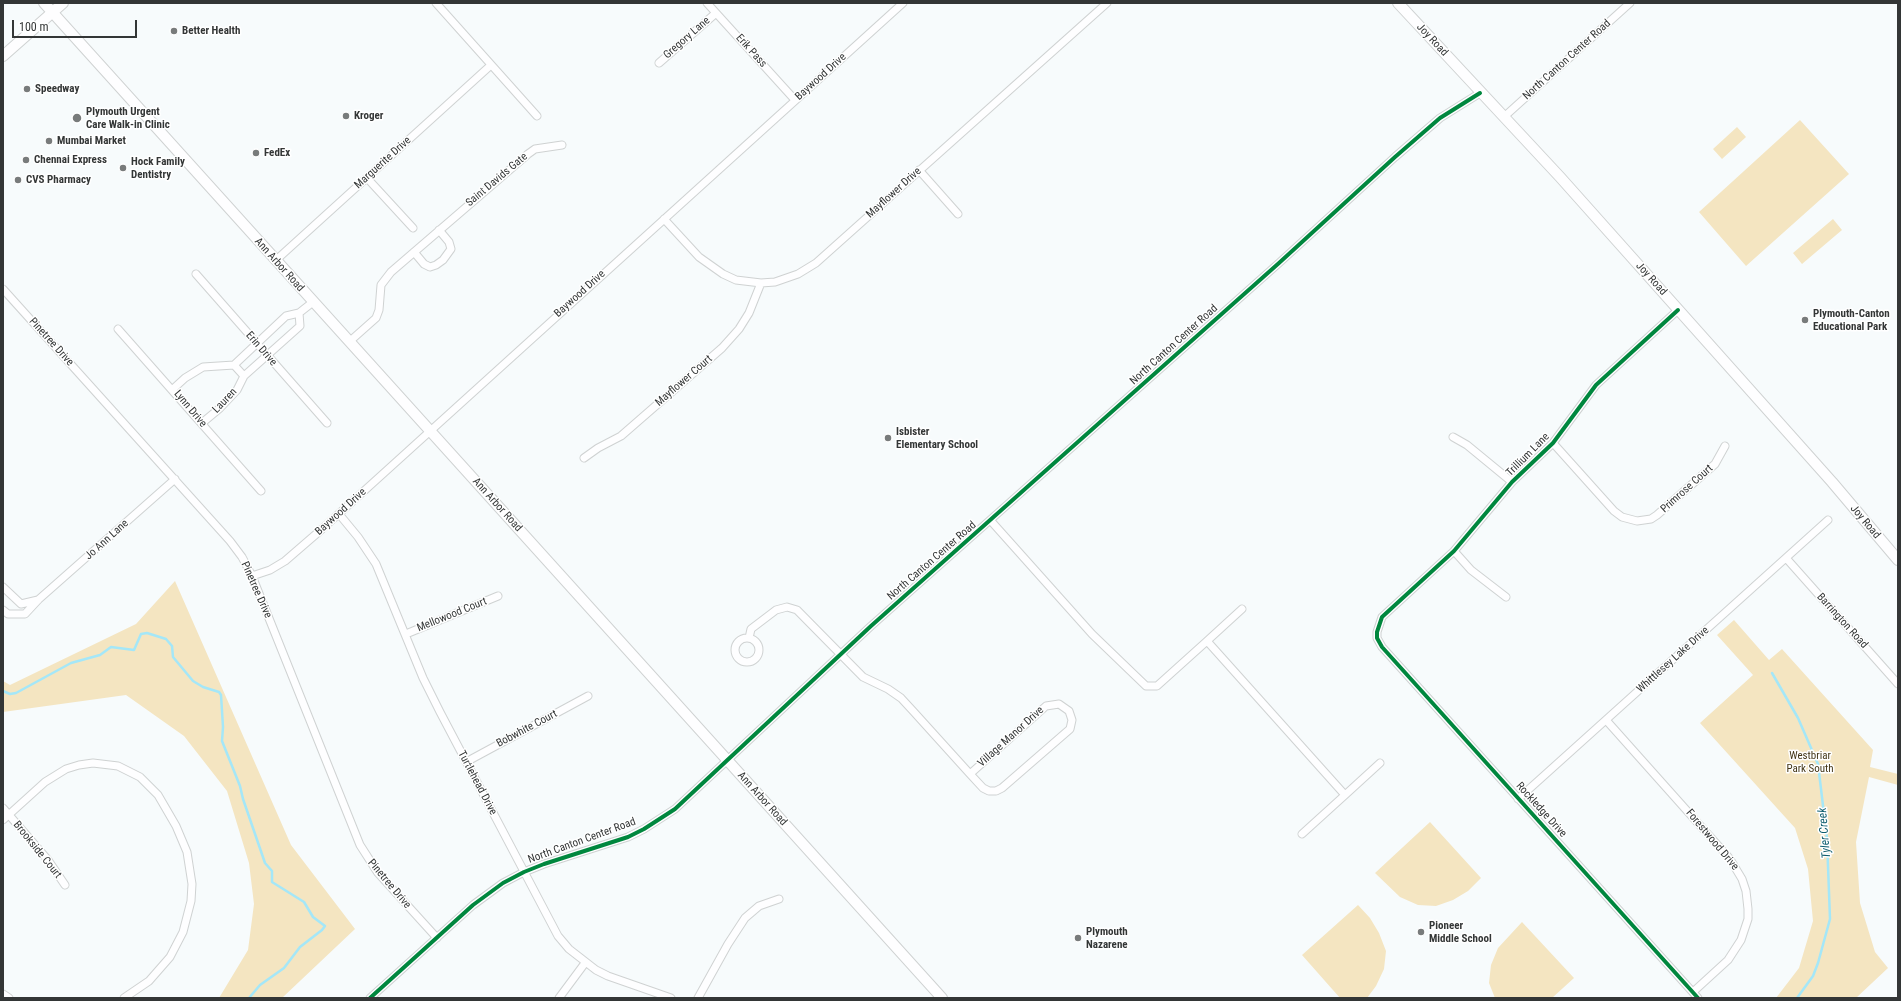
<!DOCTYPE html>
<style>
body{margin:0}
#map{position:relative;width:1901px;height:1001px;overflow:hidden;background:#f7fbfc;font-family:"Roboto Condensed",sans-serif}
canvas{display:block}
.frame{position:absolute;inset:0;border:4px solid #333636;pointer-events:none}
.scale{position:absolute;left:12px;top:20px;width:125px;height:18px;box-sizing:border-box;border:2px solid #333636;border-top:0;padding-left:5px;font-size:12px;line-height:14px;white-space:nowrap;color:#333636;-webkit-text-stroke:3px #fff;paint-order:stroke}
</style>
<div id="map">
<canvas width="1901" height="1001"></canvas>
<div class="frame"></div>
<div class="scale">100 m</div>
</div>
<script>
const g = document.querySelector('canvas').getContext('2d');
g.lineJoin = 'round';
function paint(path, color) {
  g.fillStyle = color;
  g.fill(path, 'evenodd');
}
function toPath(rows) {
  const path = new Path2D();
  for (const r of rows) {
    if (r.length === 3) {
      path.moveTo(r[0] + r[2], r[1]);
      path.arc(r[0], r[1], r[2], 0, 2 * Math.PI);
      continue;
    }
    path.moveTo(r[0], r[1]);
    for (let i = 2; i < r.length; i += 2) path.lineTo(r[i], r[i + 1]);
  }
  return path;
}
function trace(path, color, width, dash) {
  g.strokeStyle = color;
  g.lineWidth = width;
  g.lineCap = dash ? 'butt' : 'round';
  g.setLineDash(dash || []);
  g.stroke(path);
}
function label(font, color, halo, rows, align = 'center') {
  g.font = font + ' "Roboto Condensed",sans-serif';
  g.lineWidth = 3;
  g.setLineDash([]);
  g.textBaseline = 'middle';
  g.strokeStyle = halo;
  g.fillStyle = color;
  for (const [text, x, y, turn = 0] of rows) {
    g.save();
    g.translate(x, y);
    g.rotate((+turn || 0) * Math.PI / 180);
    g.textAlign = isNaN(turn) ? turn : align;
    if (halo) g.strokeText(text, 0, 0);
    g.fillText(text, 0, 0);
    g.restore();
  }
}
const green = toPath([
 [1800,120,1849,174,1746,266,1699,212],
 [1737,127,1746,137,1722,159,1713,149],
 [1833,219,1842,230,1802,264,1793,253],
 [175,581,291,845,355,929,282,998,219,998,248,950,254,904,249,863,227,791,184,736,126,695,3,712,3,681,10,685,136,624],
 [1734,620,1769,660,1782,649,1873,750,1870,767,1898,774,1898,785,1869,777,1856,842,1860,903,1875,952,1888,968,1856,998,1776,998,1799,968,1813,921,1808,869,1795,828,1700,723,1753,675,1717,635],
 [1430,822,1481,878,1468,891,1453,900,1436,906,1418,905,1400,897,1375,873],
 [1358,905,1370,918,1379,933,1386,951,1384,969,1376,986,1367,998,1340,998,1302,955],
 [1522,922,1574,978,1552,998,1495,998,1489,983,1491,965,1498,948]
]);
const stream = toPath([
 [1772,673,1798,718,1818,764,1827,839,1830,919,1818,963,1813,976,1797,998],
 [3,691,10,694,16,693,71,663,100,655,111,647,134,650,141,634,147,633,166,639,172,646,173,657,193,681,203,687,219,692,221,695,223,727,222,741,240,786,243,799,265,863,272,871,272,882,304,902,313,917,325,926,322,930,300,947,284,968,260,985,249,998]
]);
const street = toPath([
 [436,3,537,116],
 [707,3,795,100],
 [659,63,716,13],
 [1505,116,1630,3],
 [919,170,958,214],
 [367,178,413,228],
 [664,219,699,257,723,274,736,280,761,283,775,282,798,274,816,263,1107,3],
 [414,252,424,264,430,267,436,265,443,260,451,249,449,242,439,230],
 [275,261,491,65],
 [196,274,327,423],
 [3,289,230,541,242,557,252,576,360,845,378,873,437,938],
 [1678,310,1596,385,1553,443,1512,482,1454,551,1382,617,1377,632,1377,638,1382,647,1698,998],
 [118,329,261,491],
 [349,342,376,318,379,310,381,285,391,272,528,154,535,149,562,145],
 [234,365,244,376],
 [173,389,185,378,203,367,234,365,286,316,299,313,313,302],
 [202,423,220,408,237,390,244,376,300,326,299,313],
 [1453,437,1467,445,1512,482],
 [1553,443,1614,511,1622,517,1637,521,1651,519,1657,515,1715,464,1725,446],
 [584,458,598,448,621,436,722,348,739,329,749,313,761,283],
 [339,514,358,537,376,564,423,678,440,712,558,936,569,949,596,970,608,976,671,998],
 [991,521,1092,634,1146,686,1157,686,1207,641,1345,795,1302,834],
 [1454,551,1471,570,1506,597],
 [1786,558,1898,684],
 [252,576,270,570,285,561,322,529,903,3],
 [3,587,21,604,38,600],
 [3,610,8,614,25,614,38,600,175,479],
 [406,634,498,596],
 [749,638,751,629,776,610,787,607,797,610,863,677,888,689,901,698,913,711,970,774,983,788,989,791,996,791,1002,788,1070,729,1072,720,1069,711,1059,704,1046,706,970,774],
 [747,650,12],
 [1207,641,1242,609],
 [1606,720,1730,859,1742,879,1746,891,1748,909,1748,919,1741,940,1728,960,1693,992],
 [466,762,588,696],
 [1345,795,1380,763],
 [1518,799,1828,520],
 [3,808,48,860,65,885],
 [3,820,45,782,66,769,79,765,93,763,118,766,140,777,158,795,176,826,187,852,192,884,191,901,183,932,170,957,149,981,124,998],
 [3,994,9,998],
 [370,998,473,905,503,883,524,872,544,864,628,837,644,829,675,809,871,626,1279,263,1395,157,1440,118,1480,93],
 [559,998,585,963],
 [698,998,728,944,745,918,759,906,779,899]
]);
const secondary = toPath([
 [44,3,942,998],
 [1398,3,1560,177,1832,482,1898,560],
 [3,56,63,3]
]);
const cycleway = toPath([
 [1678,310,1596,385,1553,443,1512,482,1454,551,1382,617,1377,632,1377,638,1382,647,1698,998],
 [370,998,473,905,503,883,524,872,544,864,628,837,644,829,675,809,871,626,1279,263,1395,157,1440,118,1480,93]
]);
const markers = [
 [174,31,4,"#787b7b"],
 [27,89,4,"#787b7b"],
 [346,116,4,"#787b7b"],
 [77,118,5,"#787b7b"],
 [49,141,4,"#787b7b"],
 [256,153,4,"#787b7b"],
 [26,160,4,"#787b7b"],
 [123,168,4,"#787b7b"],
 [18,180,4,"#787b7b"],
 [1805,320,4,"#787b7b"],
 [888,438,4,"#787b7b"],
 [1421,932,4,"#787b7b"],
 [1078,938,4,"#787b7b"]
];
const poiNames = [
 ["Better Health",182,31],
 ["Speedway",35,89],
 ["Plymouth Urgent",86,112],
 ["Care Walk-in Clinic",86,125],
 ["Kroger",354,116],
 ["Mumbai Market",57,141],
 ["FedEx",264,153],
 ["Chennai Express",34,160],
 ["Hock Family",131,162],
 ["Dentistry",131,175],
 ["CVS Pharmacy",26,180],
 ["Plymouth-Canton",1813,314],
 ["Educational Park",1813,327],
 ["Isbister",896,432],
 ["Elementary School",896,445],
 ["Pioneer",1429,926],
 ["Middle School",1429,939],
 ["Plymouth",1086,932],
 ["Nazarene",1086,945]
];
const streetNames = [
 ["Gregory Lane",687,38,-41],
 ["Joy Road",1432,40,47],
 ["Erik Pass",751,51,48],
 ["North Canton Center Road",1567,60,-42],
 ["Baywood Drive",821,77,-42],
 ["Marguerite Drive",383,163,-42],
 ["Saint Davids Gate",497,180,-40],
 ["Mayflower Drive",894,193,-42],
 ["Ann Arbor Road",279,265,48],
 ["Joy Road",1651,279,48],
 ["Baywood Drive",580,294,-42],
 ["Pinetree Drive",51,342,48],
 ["North Canton Center Road",1174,345,-42],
 ["Erin Drive",261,349,49],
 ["Mayflower Court",684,381,-41],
 ["Lauren",225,401,-46],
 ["Lynn Drive",190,409,50],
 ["Trillium Lane",1528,455,-45],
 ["Primrose Court",1687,489,-42],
 ["Ann Arbor Road",497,505,48],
 ["Baywood Drive",341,512,-42],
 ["Joy Road",1865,522,50],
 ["Jo Ann Lane",107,540,-42],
 ["North Canton Center Road",932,561,-41],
 ["Pinetree Drive",256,590,66],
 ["Mellowood Court",452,615,-22],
 ["Barrington Road",1842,621,48],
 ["Whittlesey Lake Drive",1673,660,-42],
 ["Bobwhite Court",527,729,-28],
 ["Village Manor Drive",1011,737,-42],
 ["Turtlehead Drive",477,783,62],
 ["Ann Arbor Road",762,799,48],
 ["Rockledge Drive",1541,810,48],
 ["Forestwood Drive",1712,840,50],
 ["North Canton Center Road",582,841,-20],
 ["Brookside Court",37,850,51],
 ["Pinetree Drive",389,884,50]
];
const parkNames = [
 ["Westbriar",1810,756],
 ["Park South",1810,769]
];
const waterNames = [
 ["Tyler Creek",1825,833,-95]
];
paint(green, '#f4e5c1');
trace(stream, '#a4e7f8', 2.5);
trace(street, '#cfd2d2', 9);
trace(secondary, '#cfd2d2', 12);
trace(street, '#fefeff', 7);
trace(secondary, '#fefeff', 10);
trace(cycleway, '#00873e', 4);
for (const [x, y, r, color] of markers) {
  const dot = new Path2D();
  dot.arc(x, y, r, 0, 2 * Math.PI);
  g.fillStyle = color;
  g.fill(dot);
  trace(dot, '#fff', 1.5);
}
label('bold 11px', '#333636', '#fff', poiNames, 'left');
label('11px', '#333636', '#fff', streetNames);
label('11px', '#433617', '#fff', parkNames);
label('italic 12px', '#0e5e6f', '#fff', waterNames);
</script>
